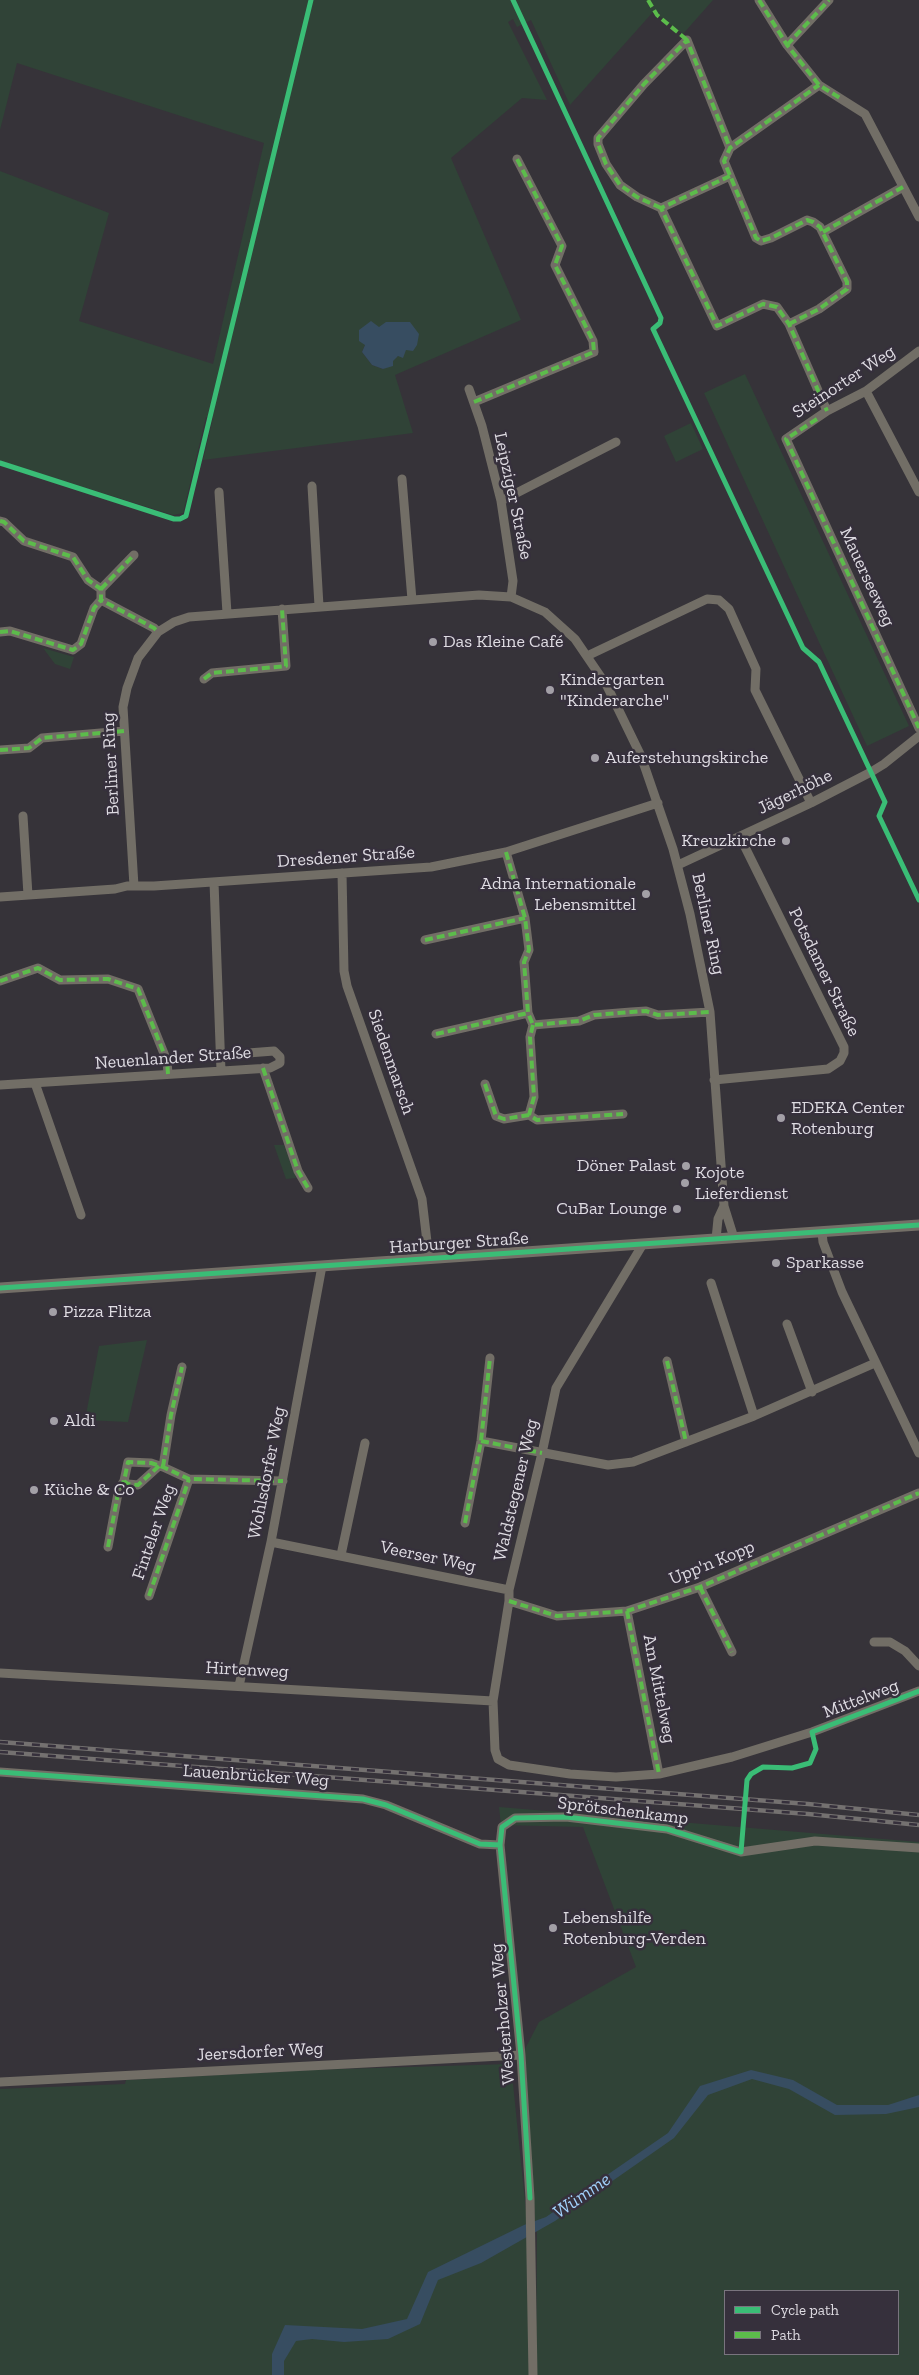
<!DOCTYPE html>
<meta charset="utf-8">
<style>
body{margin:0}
#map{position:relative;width:919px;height:2375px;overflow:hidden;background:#363339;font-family:"Zilla Slab",serif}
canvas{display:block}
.legend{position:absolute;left:724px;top:2290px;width:175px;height:65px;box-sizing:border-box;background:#36303c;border:1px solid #79747e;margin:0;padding:6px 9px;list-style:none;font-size:15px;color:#dedbe2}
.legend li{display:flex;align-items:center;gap:10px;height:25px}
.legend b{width:25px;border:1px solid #79747e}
</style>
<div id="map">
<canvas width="919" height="2375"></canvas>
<ul class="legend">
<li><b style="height:6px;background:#3abd76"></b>Cycle path</li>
<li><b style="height:6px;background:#5cbc4b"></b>Path</li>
</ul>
</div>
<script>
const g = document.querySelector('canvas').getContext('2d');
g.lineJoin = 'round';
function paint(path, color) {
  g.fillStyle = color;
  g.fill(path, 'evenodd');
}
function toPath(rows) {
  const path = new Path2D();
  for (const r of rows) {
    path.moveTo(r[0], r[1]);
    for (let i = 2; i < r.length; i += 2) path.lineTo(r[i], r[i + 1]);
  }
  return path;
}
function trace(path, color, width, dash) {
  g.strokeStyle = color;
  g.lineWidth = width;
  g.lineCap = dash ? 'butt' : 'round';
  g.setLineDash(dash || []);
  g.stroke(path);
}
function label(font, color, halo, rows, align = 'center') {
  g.font = font + ' "Zilla Slab",serif';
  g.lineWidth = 5;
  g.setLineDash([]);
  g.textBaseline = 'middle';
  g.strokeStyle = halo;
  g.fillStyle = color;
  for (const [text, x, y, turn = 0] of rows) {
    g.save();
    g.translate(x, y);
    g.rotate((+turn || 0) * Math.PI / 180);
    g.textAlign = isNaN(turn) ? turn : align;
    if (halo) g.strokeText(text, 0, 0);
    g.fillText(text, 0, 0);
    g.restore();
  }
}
const green = toPath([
 [0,0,713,0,683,34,653,12,570,105,531,20,517,27,513,19,508,22,547,100,522,98,451,158,521,320,395,375,413,433,203,460,213,418,206,417,183,513,173,515,0,461,0,171,109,213,79,321,213,364,264,143,17,63,0,130],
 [410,322,398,356,383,369,372,365,362,352,365,345],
 [745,374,909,726,867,746,704,393],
 [691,423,703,449,676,462,664,436],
 [43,648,74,657,70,669,55,664],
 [274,1145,284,1145,296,1178,286,1179],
 [147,1340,128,1422,85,1420,99,1346],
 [499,1807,919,1842,919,2375,536,2375,537,2230,539,2229,538,2221,535,2222,525,2049,539,2022,636,1967,583,1827,501,1825],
 [725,2291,898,2291,898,2354,725,2354],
 [511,2064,529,2241,531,2375,0,2375,0,2089,125,2084,126,2080,310,2070]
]);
const water = toPath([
 [371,321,379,327,386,322,410,322,419,334,417,345,413,351,406,350,403,358,398,356,393,361,393,366,383,369,372,365,362,352,365,345,359,341,359,330],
 [751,2070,793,2080,837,2105,888,2105,919,2095,919,2107,886,2114,835,2115,789,2089,752,2079,708,2095,674,2138,555,2221,481,2263,438,2280,420,2324,388,2339,344,2342,312,2339,296,2341,284,2361,284,2375,272,2375,272,2354,285,2325,362,2329,407,2319,428,2272,524,2225,546,2217,668,2133,700,2086]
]);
const minor = toPath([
 [759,0,787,45,819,85,865,114,919,217],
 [787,45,829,0],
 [730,176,661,208,717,326,763,304,777,307,789,324,827,411],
 [661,208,637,197,620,185,606,164,598,144,598,138,644,84,687,40,730,148],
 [823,232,903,187],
 [789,324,819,309,847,289,847,282,820,227,813,222,807,220,771,238,761,241,756,238,724,161,730,148,819,85],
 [919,351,866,391,827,411,786,439,919,728],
 [469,389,482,426,501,501,513,581,511,597],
 [866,391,919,492],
 [474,402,594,352,593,341,555,265,562,246,517,159],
 [402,479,412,600],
 [312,486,319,606],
 [219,492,227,613],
 [501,501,616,442],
 [0,521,4,522,24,541,73,557,88,580,101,589,101,600,154,628,158,632],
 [101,589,134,555],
 [0,632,10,631,73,650,81,644,94,608,101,600],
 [587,656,707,599,719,600,729,609,756,669,755,690,811,803],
 [204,679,212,673,286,666,282,609],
 [0,750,29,748,42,738,124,731],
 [23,816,28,895],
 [506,852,525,918,529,950,524,962,528,1013,533,1025,579,1021,594,1015,631,1012,646,1011,658,1015,710,1012],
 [678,865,811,803,871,772,884,764,919,736],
 [342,873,344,971,347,986,422,1199,429,1259],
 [214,882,221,1071],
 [134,886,123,707,127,688,138,658,158,632,174,622,189,617,479,595,511,597,545,612,575,639,607,686,641,756,673,849,690,914,710,1012,724,1206,734,1238],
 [0,897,115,889,127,886,154,886,431,867,506,852,658,803],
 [425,940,525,918],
 [0,981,38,968,60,980,108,979,138,989,167,1061,168,1074],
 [533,1025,530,1037,534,1097,529,1115,537,1120,623,1114],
 [436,1034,528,1013],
 [263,1068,298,1171,308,1188],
 [714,1080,828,1069,840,1061,844,1053,844,1047,740,837],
 [35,1083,81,1215],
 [485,1084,496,1116,504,1119,529,1115],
 [0,1085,270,1068,280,1063,280,1057,274,1051,222,1055],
 [822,1232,823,1242,842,1292,919,1453],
 [716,1239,718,1219,724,1206],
 [643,1244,556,1388,542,1453,509,1590,509,1601,493,1701,495,1750,498,1759,509,1765,570,1774,616,1777,659,1774,732,1757,812,1732,919,1691],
 [711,1283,754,1416],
 [787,1324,812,1392],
 [667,1361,686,1442],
 [481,1441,608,1465,633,1462,754,1416,875,1363],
 [159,1466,138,1485,128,1484,124,1481,128,1462,151,1463,163,1467,189,1479,283,1481],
 [163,1467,171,1415,182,1367],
 [465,1523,481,1441,490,1358],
 [271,1542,509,1590],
 [108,1547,119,1488,124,1481],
 [341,1555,365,1443],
 [700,1587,732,1652],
 [149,1596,189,1479],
 [509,1601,557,1616,627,1611,700,1587,919,1493],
 [627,1611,659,1774],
 [874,1642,890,1642,905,1651,919,1666],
 [0,1673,493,1701],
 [239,1686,271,1542,322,1266],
 [0,1772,363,1799,386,1805,480,1844,500,1845],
 [0,2082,521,2055],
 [533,2375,530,2198,521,2055,500,1845,502,1827,515,1818,566,1817,667,1829,741,1852,815,1841,919,1848]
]);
const major = toPath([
 [0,1288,919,1225]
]);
const rail = toPath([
 [0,1742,808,1804,919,1815],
 [0,1752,808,1814,919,1825]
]);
const quiet = toPath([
 [648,0,657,15,687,40],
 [759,0,787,45,819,85,840,98],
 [787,45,829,0],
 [730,176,661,208,717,326,763,304,777,307,789,324,827,411],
 [661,208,637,197,620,185,606,164,598,144,598,138,644,84,687,40,730,148],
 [823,232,903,187],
 [789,324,819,309,847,289,847,282,820,227,813,222,807,220,771,238,761,241,756,238,724,161,730,148,819,85],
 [474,402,594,352,593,341,555,265,562,246,517,159],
 [817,419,786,439,919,728],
 [0,521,4,522,24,541,73,557,88,580,101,589,101,600,154,628,158,632],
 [101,589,134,555],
 [0,632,10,631,73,650,81,644,94,608,101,600],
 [204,679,212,673,286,666,282,609],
 [0,750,29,748,42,738,124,731],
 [506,852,525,918,529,950,524,962,528,1013,533,1025,579,1021,594,1015,631,1012,646,1011,658,1015,710,1012],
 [425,940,525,918],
 [0,981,38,968,60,980,108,979,138,989,167,1061,168,1074],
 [533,1025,530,1037,534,1097,529,1115,537,1120,623,1114],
 [436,1034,528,1013],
 [263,1068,298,1171,308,1188],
 [485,1084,496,1116,504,1119,529,1115],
 [667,1361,686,1442],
 [481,1441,542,1453],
 [159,1466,138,1485,128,1484,124,1481,128,1462,151,1463,163,1467,189,1479,283,1481],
 [163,1467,171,1415,182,1367],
 [465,1523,481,1441,490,1358],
 [108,1547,119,1488,124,1481],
 [700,1587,732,1652],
 [149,1596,189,1479],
 [509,1601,557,1616,627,1611,700,1587,919,1493],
 [627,1611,659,1774]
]);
const cycleway = toPath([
 [513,0,661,318,660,323,653,329,803,648,819,662,885,802,879,816,919,900],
 [0,463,174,519,180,519,186,516,311,0],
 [0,1288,919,1225],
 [0,1772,363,1799,386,1805,480,1844,500,1845],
 [530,2198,521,2055,500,1845,502,1827,515,1818,566,1817,667,1829,741,1852,747,1780,751,1774,763,1767,792,1768,810,1763,816,1749,812,1732,919,1691]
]);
const markers = [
 [433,642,5,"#a3a0a7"],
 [550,690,5,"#a3a0a7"],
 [595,758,5,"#a3a0a7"],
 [786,841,5,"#a3a0a7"],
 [646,894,5,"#a3a0a7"],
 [781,1118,5,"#a3a0a7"],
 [686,1166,5,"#a3a0a7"],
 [685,1183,5,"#a3a0a7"],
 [677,1209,5,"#a3a0a7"],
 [776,1263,5,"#a3a0a7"],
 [53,1312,5,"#a3a0a7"],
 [54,1421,5,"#a3a0a7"],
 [34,1490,5,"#a3a0a7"],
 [553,1928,5,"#a3a0a7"]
];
const streetNames = [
 ["Steinorter Weg",844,382,-33],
 ["Leipziger Straße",513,496,78],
 ["Mauerseeweg",867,577,65],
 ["Berliner Ring",111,764,-93],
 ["Jägerhöhe",795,792,-26],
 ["Dresdener Straße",346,857,-4],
 ["Berliner Ring",708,924,78],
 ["Potsdamer Straße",824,972,64],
 ["Neuenlander Straße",173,1058,-4],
 ["Siedenmarsch",391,1062,71],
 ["Harburger Straße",459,1243,-4],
 ["Wohlsdorfer Weg",267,1473,-79],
 ["Waldstegener Weg",516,1490,-77],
 ["Finteler Weg",154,1532,-71],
 ["Veerser Weg",428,1557,12],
 ["Upp'n Kopp",712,1563,-22],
 ["Hirtenweg",247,1670,3],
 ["Am Mittelweg",659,1689,79],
 ["Mittelweg",861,1699,-21],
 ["Lauenbrücker Weg",256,1776,4],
 ["Sprötschenkamp",623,1811,7],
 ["Westerholzer Weg",503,2014,-95],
 ["Jeersdorfer Weg",260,2052,-3]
];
const poiNames = [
 ["Das Kleine Café",443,642],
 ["Kindergarten",560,680],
 ["\"Kinderarche\"",560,701],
 ["Auferstehungskirche",605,758],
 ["Kreuzkirche",776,841,"right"],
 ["Adna Internationale",636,884,"right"],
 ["Lebensmittel",636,905,"right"],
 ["EDEKA Center",791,1108],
 ["Rotenburg",791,1129],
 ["Döner Palast",676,1166,"right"],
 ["Kojote",695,1173],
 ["Lieferdienst",695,1194],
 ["CuBar Lounge",667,1209,"right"],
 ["Sparkasse",786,1263],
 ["Pizza Flitza",63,1312],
 ["Aldi",64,1421],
 ["Küche & Co",44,1490],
 ["Lebenshilfe",563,1918],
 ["Rotenburg-Verden",563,1939]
];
const waterNames = [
 ["Wümme",582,2196,-35]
];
paint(green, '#304337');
paint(water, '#374d61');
trace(minor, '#726e66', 9);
trace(major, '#746f67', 11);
trace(rail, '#747170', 4.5);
trace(rail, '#36303c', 2.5, [8]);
trace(quiet, '#5cbc4b', 4, [8, 4]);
trace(cycleway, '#3abd76', 5);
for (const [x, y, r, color] of markers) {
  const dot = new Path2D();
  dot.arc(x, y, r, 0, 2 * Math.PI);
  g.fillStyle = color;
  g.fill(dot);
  trace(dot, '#36303c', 2);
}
label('18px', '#dedbe2', '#36303c', streetNames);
label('18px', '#dedbe2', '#36303c', poiNames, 'left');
label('italic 19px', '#a2d2fc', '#36303c', waterNames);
</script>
